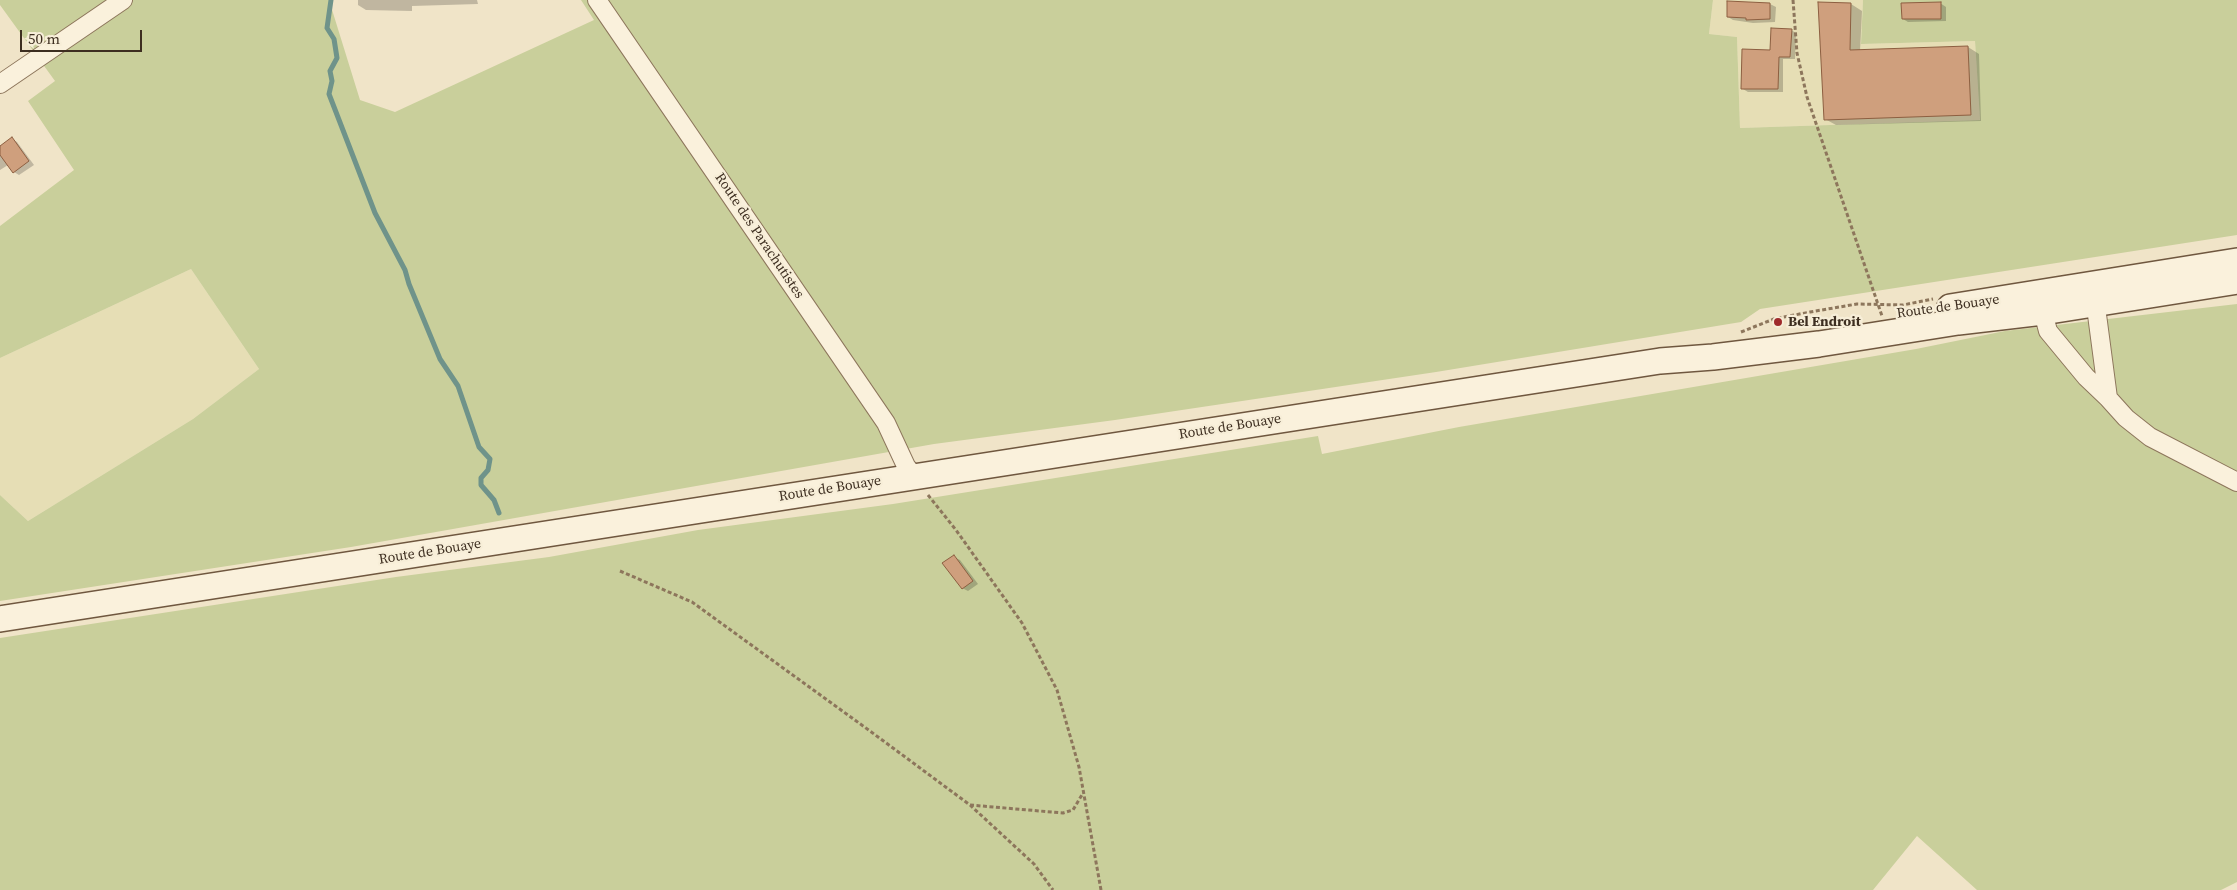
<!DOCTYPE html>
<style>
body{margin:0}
#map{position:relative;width:2237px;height:890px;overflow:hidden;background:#f0e4c8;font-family:"Source Serif 4",serif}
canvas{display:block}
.scale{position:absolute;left:20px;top:30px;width:122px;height:22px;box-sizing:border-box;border:2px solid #3d2e20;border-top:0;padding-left:6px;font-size:15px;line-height:18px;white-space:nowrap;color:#3d2e20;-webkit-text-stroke:4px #f7eed8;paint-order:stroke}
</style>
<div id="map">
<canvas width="2237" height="890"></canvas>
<div class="scale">50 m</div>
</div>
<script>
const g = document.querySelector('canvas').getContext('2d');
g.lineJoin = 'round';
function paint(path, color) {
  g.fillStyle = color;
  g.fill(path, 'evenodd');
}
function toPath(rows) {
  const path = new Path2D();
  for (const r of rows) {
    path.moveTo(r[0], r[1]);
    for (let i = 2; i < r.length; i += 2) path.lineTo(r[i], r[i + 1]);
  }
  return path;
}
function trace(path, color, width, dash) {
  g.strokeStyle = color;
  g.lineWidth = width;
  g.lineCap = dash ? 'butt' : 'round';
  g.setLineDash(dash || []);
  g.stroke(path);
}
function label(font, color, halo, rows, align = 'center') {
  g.font = font + ' "Source Serif 4",serif';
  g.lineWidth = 4.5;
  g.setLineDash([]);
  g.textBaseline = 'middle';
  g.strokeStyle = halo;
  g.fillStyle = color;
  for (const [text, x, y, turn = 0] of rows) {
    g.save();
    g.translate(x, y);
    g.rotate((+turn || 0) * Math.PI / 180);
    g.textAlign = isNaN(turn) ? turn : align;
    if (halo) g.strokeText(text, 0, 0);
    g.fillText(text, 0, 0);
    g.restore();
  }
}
const farmland = toPath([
 [1713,0,1863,0,1861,44,1975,41,1980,120,1740,128,1737,37,1709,34],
 [191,269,259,369,193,419,28,521,0,495,0,358]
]);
const green = toPath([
 [0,0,329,0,360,100,395,112,594,20,581,0,1713,0,1709,34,1737,37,1740,128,1980,120,1975,41,1861,44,1863,0,2237,0,2237,235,1760,309,1741,322,1436,372,1115,420,934,444,351,547,0,601,0,495,28,521,193,419,259,369,191,269,0,358,0,226,74,170,28,101,55,81,0,5],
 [2237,304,2237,882,2221,890,1977,890,1917,836,1873,890,0,890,0,638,396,577,549,557,698,530,893,504,1318,436,1322,454,1459,427,1916,349,2005,331]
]);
const shadow = toPath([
 [358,0,477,0,478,4,412,6,412,11,366,10,358,5],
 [1728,3,1770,4,1776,7,1775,22,1753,23,1733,20,1728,17],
 [1820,3,1851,4,1862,11,1860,51,1968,47,1979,54,1981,121,1836,125,1825,119],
 [1940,3,1946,7,1946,21,1908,22,1903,19],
 [1791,30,1796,33,1795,59,1783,59,1783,92,1748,92,1743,89],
 [12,139,17,142,34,165,19,175,14,172,8,165,0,170,0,147],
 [954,557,960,560,978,584,968,591,962,588]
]);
const stream = toPath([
 [331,0,327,28,334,39,337,58,330,71,332,81,329,94,375,213,405,270,409,284,440,359,458,386,479,447,490,459,488,470,481,478,481,485,494,500,499,513]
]);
const building = toPath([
 [1727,1,1770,3,1770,19,1746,20,1746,18,1727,17,1727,1],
 [1818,2,1851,3,1850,50,1968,46,1971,115,1824,120,1818,2],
 [1941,2,1941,19,1902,19,1901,3,1941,2],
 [1771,28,1792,29,1790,57,1779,57,1778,89,1741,89,1742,49,1770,50,1771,28],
 [12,137,29,161,13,173,0,155,0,146,12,137],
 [954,555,973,581,962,589,942,563,954,555]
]);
const path = toPath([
 [1793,0,1797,53,1807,97,1882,316],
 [1741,332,1774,319,1810,312,1857,304,1903,305,1933,299],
 [928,495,956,530,1022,623,1057,690,1079,767,1101,890],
 [620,571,692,602,870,731,970,805,1034,864,1053,890],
 [970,805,1063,813,1073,810,1083,793]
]);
const street = toPath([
 [597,0,886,423,906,466,914,476],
 [0,84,123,0],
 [2094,292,2108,398],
 [2046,302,2043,312,2048,331,2086,377,2108,398,2126,418,2150,437,2237,482]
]);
const secondary = toPath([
 [1950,307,2237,261],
 [0,619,1660,361,1713,357,1819,344,1958,322,2043,312,2237,281]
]);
const markers = [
 [1778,322,5,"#9e2a2b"]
];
const streetNames = [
 ["Route des Parachutistes",759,236,56],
 ["Route de Bouaye",1948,307,-8],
 ["Route de Bouaye",1230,427,-9],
 ["Route de Bouaye",830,489,-9],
 ["Route de Bouaye",430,552,-9]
];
const poiNames = [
 ["Bel Endroit",1788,322]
];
paint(farmland, '#e6deb5');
paint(green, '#c9cf9b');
paint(shadow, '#0003');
trace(stream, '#6f938a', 5);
paint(building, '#cf9f7d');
trace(building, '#8d5f41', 1);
trace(street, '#8d765c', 20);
trace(secondary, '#6f573f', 28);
trace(path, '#8d765c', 3, [4, 2.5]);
trace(street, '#faf1dc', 18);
trace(secondary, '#faf1dc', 25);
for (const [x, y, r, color] of markers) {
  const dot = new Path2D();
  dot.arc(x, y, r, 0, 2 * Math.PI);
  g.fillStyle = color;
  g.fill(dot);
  trace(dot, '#f7eed8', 2);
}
label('14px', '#3d2e20', '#f7eed8', streetNames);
label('bold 14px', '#3d2e20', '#f7eed8', poiNames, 'left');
</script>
